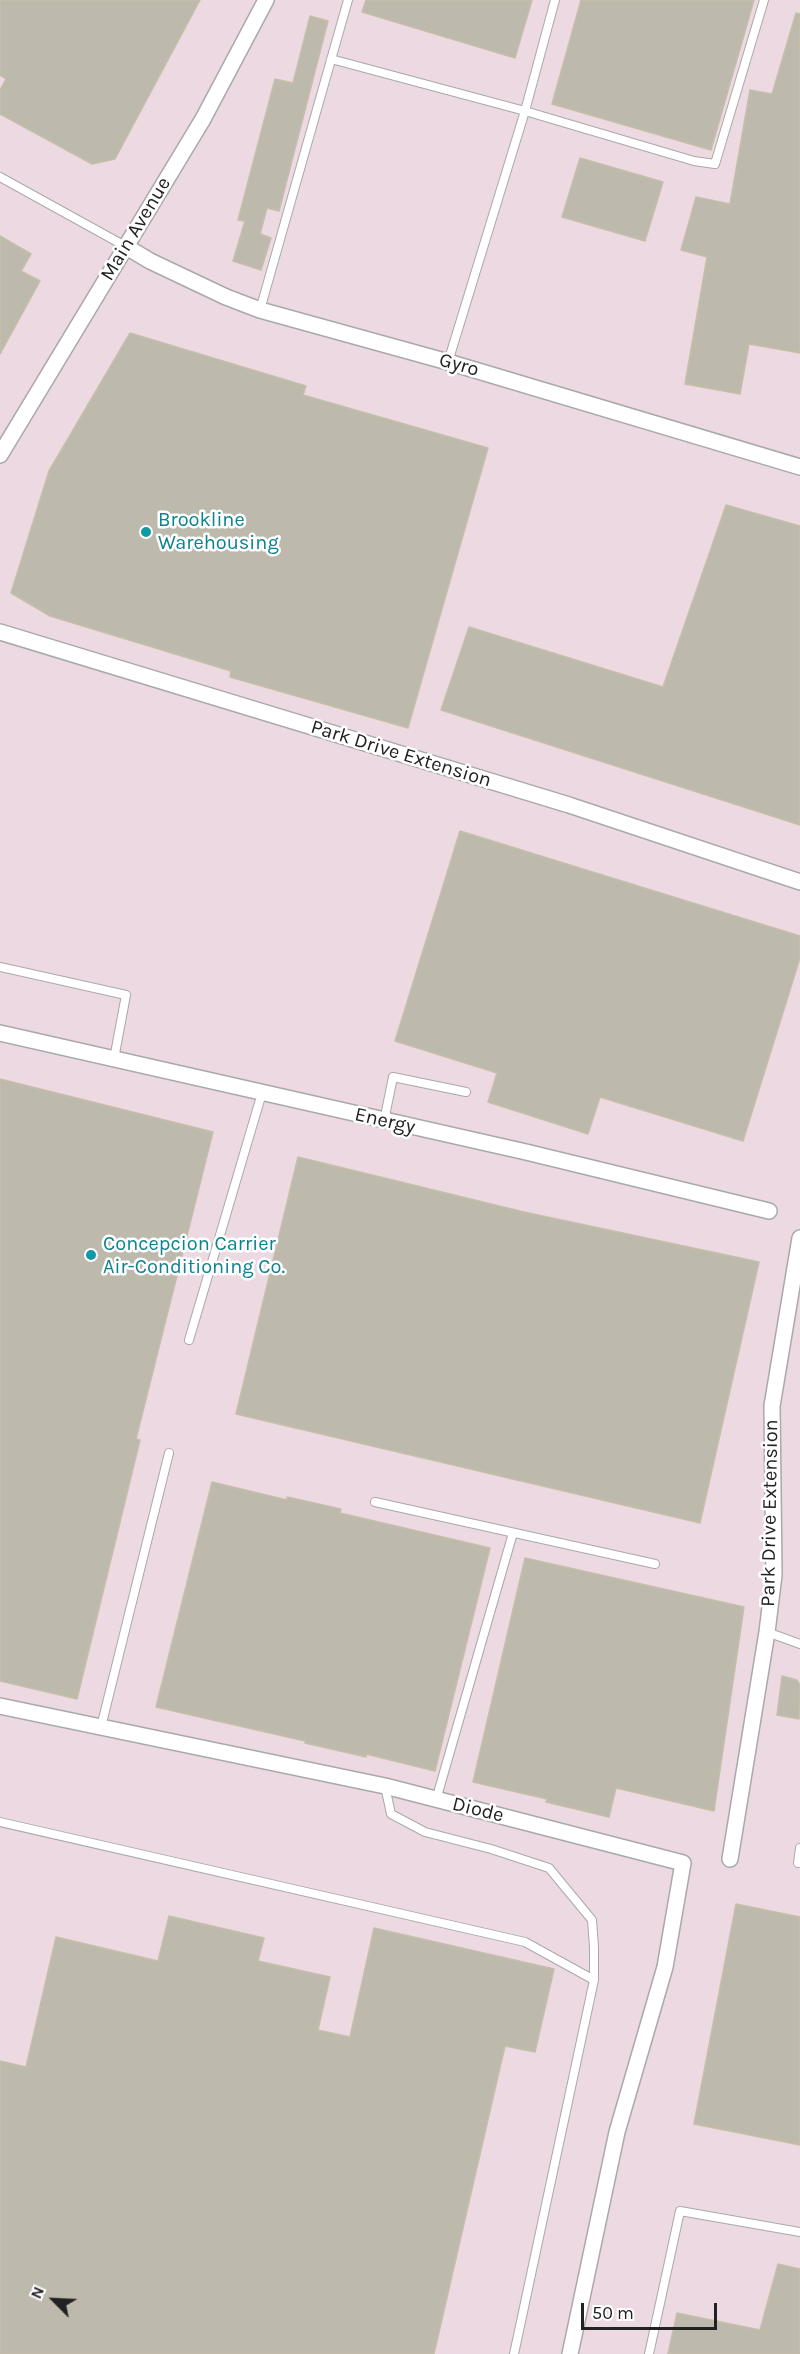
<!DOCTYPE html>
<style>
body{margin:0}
#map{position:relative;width:800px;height:2354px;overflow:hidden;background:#f3f2e8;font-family:Karla,sans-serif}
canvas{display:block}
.north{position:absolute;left:24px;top:2270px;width:60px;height:60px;-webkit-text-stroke:4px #fff;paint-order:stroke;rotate:294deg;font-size:16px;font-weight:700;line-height:24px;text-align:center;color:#222}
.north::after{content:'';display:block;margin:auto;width:21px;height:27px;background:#222;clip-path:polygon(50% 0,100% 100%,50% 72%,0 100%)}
.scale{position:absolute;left:581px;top:2303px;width:136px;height:27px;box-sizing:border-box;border:3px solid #222;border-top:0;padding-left:8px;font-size:18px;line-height:21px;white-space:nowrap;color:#222;-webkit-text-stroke:4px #fff;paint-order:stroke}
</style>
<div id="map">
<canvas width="800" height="2354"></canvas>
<div class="north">N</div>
<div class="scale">50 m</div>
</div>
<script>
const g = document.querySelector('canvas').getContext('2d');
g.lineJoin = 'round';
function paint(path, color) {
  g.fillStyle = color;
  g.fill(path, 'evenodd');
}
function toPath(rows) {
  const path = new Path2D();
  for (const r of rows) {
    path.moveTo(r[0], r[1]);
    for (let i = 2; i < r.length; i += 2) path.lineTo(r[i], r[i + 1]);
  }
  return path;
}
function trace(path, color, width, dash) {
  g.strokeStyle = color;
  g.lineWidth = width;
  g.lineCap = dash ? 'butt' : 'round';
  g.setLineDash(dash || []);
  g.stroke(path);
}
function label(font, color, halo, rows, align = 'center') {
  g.font = font + ' Karla,sans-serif';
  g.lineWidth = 5;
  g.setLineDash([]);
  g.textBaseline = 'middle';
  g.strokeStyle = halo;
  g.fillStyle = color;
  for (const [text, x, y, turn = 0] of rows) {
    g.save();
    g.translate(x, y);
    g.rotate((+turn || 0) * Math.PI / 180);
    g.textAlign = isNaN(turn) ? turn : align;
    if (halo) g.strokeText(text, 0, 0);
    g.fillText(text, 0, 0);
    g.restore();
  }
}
const industrial = toPath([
 [0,0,800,0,800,2354,0,2354]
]);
const building = toPath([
 [0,0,200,0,115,159,92,164,0,114,0,90,6,79,0,75,0,0],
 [366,0,532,0,515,58,362,12,366,0],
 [581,0,754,0,711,150,552,104,581,0],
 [796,13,800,14,800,353,749,344,740,394,685,384,707,257,681,250,696,197,730,204,750,90,772,94,796,13],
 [310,16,328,21,279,211,267,208,260,234,271,238,261,270,233,261,245,221,238,220,275,79,293,83,310,16],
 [580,158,663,182,645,241,562,217,580,158],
 [0,236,31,254,21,271,40,281,0,354,0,236],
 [130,333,306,386,303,395,488,448,408,728,230,677,231,671,50,616,11,593,49,471,130,333],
 [726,505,800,526,800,825,441,710,469,627,663,687,726,505],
 [460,831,800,936,800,958,743,1141,600,1097,588,1134,488,1102,497,1073,395,1041,460,831],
 [0,1079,213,1132,136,1439,140,1440,77,1699,0,1681,0,1079],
 [298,1157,524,1212,759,1262,700,1523,236,1414,298,1157],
 [212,1482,287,1500,287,1497,341,1509,340,1513,490,1548,435,1771,366,1754,366,1757,305,1743,305,1741,156,1707,212,1482],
 [525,1558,744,1607,714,1811,616,1788,609,1817,546,1802,547,1799,473,1782,525,1558],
 [782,1676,797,1680,800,1685,799,1719,777,1715,782,1676],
 [736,1904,800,1917,800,2145,694,2124,736,1904],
 [169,1916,264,1938,258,1961,330,1977,318,2030,350,2037,374,1928,554,1969,535,2052,505,2046,434,2354,0,2354,0,2061,26,2067,56,1937,158,1961,169,1916],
 [778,2264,800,2269,800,2354,668,2354,677,2313,760,2330,778,2264]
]);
const service = toPath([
 [331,59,525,111,694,161,715,164,764,0],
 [0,177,125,246],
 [260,310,348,0],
 [448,362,525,111,555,0],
 [0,967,126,995,114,1059],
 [384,1121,393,1077,466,1092],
 [189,1340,262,1093],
 [375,1502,655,1564],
 [767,1632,800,1644],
 [101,1727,169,1453],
 [385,1786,391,1814,425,1832,491,1849,549,1868,592,1920,594,1947,594,1980,514,2354],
 [436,1800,513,1533],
 [0,1822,525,1942,594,1980],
 [798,1863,800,1848],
 [649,2354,680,2211,800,2232]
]);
const minor = toPath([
 [125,246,150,261,226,297,260,310,448,362,800,467],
 [0,455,203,119,266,0],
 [0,632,569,805,800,882],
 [0,1033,526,1152,769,1211],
 [0,1706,385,1786,683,1863,665,1967,617,2132,570,2354],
 [730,1859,767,1632,774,1575,772,1406,800,1238]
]);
const markers = [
 [146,532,6,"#0f9aa8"],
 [91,1255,6,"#0f9aa8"]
];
const streetNames = [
 ["Main Avenue",136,229,-59],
 ["Gyro",459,365,16],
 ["Park Drive Extension",401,754,17],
 ["Energy",385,1121,13],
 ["Park Drive Extension",770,1513,-89],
 ["Diode",478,1810,14]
];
const cultureNames = [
 ["Brookline",158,520],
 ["Warehousing",158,543],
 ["Concepcion Carrier",103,1244],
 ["Air-Conditioning Co.",103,1267]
];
paint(industrial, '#ecd9e2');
paint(building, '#bdb9ad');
trace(building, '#c6bfa8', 1.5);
trace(service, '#a9a9a9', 10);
trace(minor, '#a9a9a9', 18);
trace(service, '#fff', 8);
trace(minor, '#fff', 15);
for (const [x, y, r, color] of markers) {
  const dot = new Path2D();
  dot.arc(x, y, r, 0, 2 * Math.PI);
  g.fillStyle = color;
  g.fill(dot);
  trace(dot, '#fff', 2);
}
label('20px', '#222', '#fff', streetNames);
label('20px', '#0d838f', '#fff', cultureNames, 'left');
</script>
